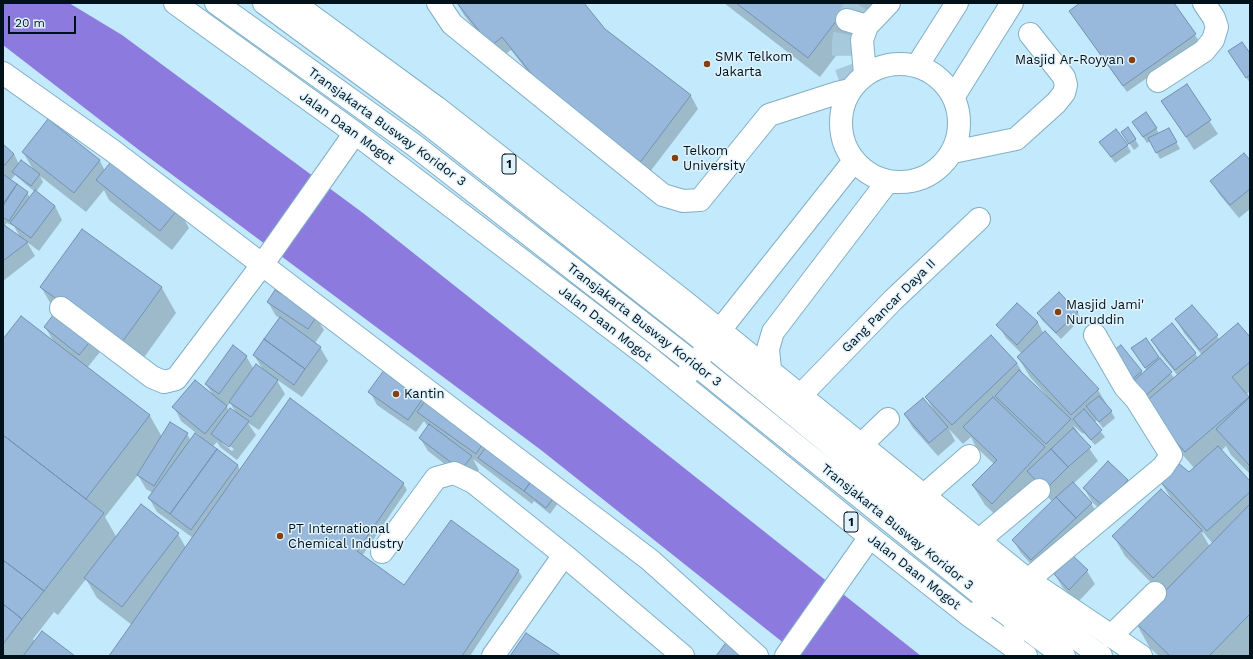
<!DOCTYPE html>
<style>
body{margin:0}
#map{position:relative;width:1253px;height:659px;overflow:hidden;background:#c3e9fd;font-family:"Work Sans",sans-serif}
canvas{display:block}
.frame{position:absolute;inset:0;border:4px solid #01111a;pointer-events:none}
.scale{position:absolute;left:8px;top:16px;width:68px;height:18px;box-sizing:border-box;border:2px solid #01111a;border-top:0;padding-left:5px;font-size:12px;line-height:14px;white-space:nowrap;color:#01111a;-webkit-text-stroke:3px #e0f3fd;paint-order:stroke}
</style>
<div id="map">
<canvas width="1253" height="659"></canvas>
<div class="frame"></div>
<div class="scale">20 m</div>
</div>
<script>
const g = document.querySelector('canvas').getContext('2d');
g.lineJoin = 'round';
function paint(path, color) {
  g.fillStyle = color;
  g.fill(path, 'evenodd');
}
function toPath(rows) {
  const path = new Path2D();
  for (const r of rows) {
    if (r.length === 3) {
      path.moveTo(r[0] + r[2], r[1]);
      path.arc(r[0], r[1], r[2], 0, 2 * Math.PI);
      continue;
    }
    path.moveTo(r[0], r[1]);
    for (let i = 2; i < r.length; i += 2) path.lineTo(r[i], r[i + 1]);
  }
  return path;
}
function trace(path, color, width, dash) {
  g.strokeStyle = color;
  g.lineWidth = width;
  g.lineCap = dash ? 'butt' : 'round';
  g.setLineDash(dash || []);
  g.stroke(path);
}
function label(font, color, halo, rows, align = 'center') {
  g.font = font + ' "Work Sans",sans-serif';
  g.lineWidth = 3;
  g.setLineDash([]);
  g.textBaseline = 'middle';
  g.strokeStyle = halo;
  g.fillStyle = color;
  for (const [text, x, y, turn = 0] of rows) {
    g.save();
    g.translate(x, y);
    g.rotate((+turn || 0) * Math.PI / 180);
    g.textAlign = isNaN(turn) ? turn : align;
    if (halo) g.strokeText(text, 0, 0);
    g.fillText(text, 0, 0);
    g.restore();
  }
}
const water = toPath([
 [3,3,69,3,122,35,363,213,921,656,800,656,541,450,139,150,3,45]
]);
const shadow = toPath([
 [457,3,583,3,604,30,691,96,698,109,646,177,558,110,511,50,499,59,464,15],
 [724,3,876,3,820,77],
 [1081,3,1173,3,1199,41,1127,92,1074,17],
 [1250,55,1250,83,1233,58],
 [1186,86,1218,134,1194,150,1163,101],
 [49,120,100,161,105,171,178,208,189,228,172,250,109,200,104,190,86,212,40,176,43,182,36,192,55,206,62,220,39,251,27,242,35,256,3,281,3,145,14,154,19,164,34,171,23,152],
 [15,175,35,192,30,198,27,192,10,181],
 [7,223,14,226,20,237,7,228,5,225],
 [1137,128,1156,128,1159,134,1173,136,1180,149,1160,159,1151,141,1147,143],
 [1122,133,1135,139,1139,146,1134,150],
 [1100,142,1127,145,1131,152,1115,163],
 [1250,162,1250,209,1239,218,1219,194,1211,181],
 [83,231,162,288,176,313,135,370,92,339,100,352,87,368,150,416,162,437,187,434,191,441,199,437,200,436,181,421,174,407,213,395,206,384,246,356,253,368,263,370,254,355,280,318,276,316,268,302,316,317,324,330,315,343,320,347,328,361,302,397,276,379,285,394,259,430,248,423,256,435,237,460,220,447,217,442,212,447,238,466,240,470,403,483,407,490,362,556,404,587,518,570,522,577,470,656,110,656,132,625,97,598,86,579,58,615,54,612,33,639,35,642,73,656,3,656,3,341,54,342,45,327,56,313,41,287],
 [230,403,237,414,229,411,227,407],
 [222,441,234,449,232,451,222,443],
 [138,475,146,489,153,493,149,498,157,512,193,538,186,548,178,534,117,538,105,517],
 [1017,304,1038,323,1044,334,1098,390,1115,418,1103,428,1097,420,1094,423,1105,437,1095,445,1084,433,1083,434,1073,425,1098,461,1073,484,1091,503,1099,517,1039,573,1021,553,1013,540,1053,502,1037,487,1004,523,985,505,973,486,994,464,976,447,971,437,963,444,949,429,955,441,938,456,913,428,905,415,934,411,926,397,1017,363,1024,376,1046,397,1047,396,1030,377,1018,357,1022,354,1006,338,998,325],
 [1192,306,1220,340,1250,339,1250,391,1246,395,1250,399,1250,474,1231,455,1226,446,1221,451,1250,482,1250,654,1248,656,1159,656,1150,648,1136,623,1163,595,1125,556,1114,537,1171,499,1161,482,1189,474,1195,469,1156,424,1139,398,1121,346,1143,374,1147,371,1136,355,1146,340,1175,379,1178,376,1160,354,1152,340,1195,353,1198,358,1202,355,1184,333,1176,319],
 [1203,532,1213,544,1210,547,1202,533],
 [1077,312,1081,319,1061,339,1042,320,1038,313],
 [385,370,561,499,550,514,534,501,532,504,473,459,479,470,469,483,428,451,420,438,428,427,424,421,416,432,377,405,370,392],
 [1108,463,1128,481,1135,494,1112,520,1092,502,1084,488],
 [1087,571,1095,584,1078,602,1063,588,1055,575]
]);
const building = toPath([
 [457,3,584,3,605,29,691,95,638,165,550,97,502,37,491,46,457,3],
 [736,3,850,3,808,58,736,3],
 [1080,3,1174,3,1196,34,1123,86,1069,11,1080,3],
 [1242,42,1250,53,1250,75,1246,78,1228,51,1242,42],
 [1187,84,1211,120,1186,137,1161,101,1187,84],
 [1146,112,1157,128,1143,137,1132,122,1146,112],
 [48,119,100,160,74,193,22,152,48,119],
 [1128,127,1136,139,1129,144,1121,132,1128,127],
 [1169,128,1177,142,1156,153,1148,138,1169,128],
 [1116,129,1128,145,1111,157,1099,142,1116,129],
 [3,144,14,154,3,167,3,144],
 [1244,153,1250,160,1250,189,1230,205,1210,181,1244,153],
 [115,157,179,208,160,231,96,180,115,157],
 [21,160,40,174,31,186,12,172,21,160],
 [3,174,17,184,3,204,3,174],
 [17,184,28,192,9,221,3,217,3,206,17,184],
 [35,190,55,206,31,238,10,223,35,190],
 [4,225,28,242,3,261,3,227,4,225],
 [82,229,162,287,120,345,40,287,82,229],
 [275,290,317,316,308,329,267,302,275,290],
 [1059,292,1078,312,1056,333,1037,313,1059,292],
 [1017,303,1038,322,1017,345,996,325,1017,303],
 [1192,305,1218,335,1200,350,1175,319,1192,305],
 [57,310,93,338,79,355,44,327,57,310],
 [21,316,150,415,86,499,3,435,3,339,21,316],
 [280,317,321,347,305,369,264,339,280,317],
 [1172,323,1196,353,1175,370,1151,340,1172,323],
 [1238,323,1250,337,1250,362,1232,377,1249,397,1185,452,1143,404,1238,323],
 [1045,331,1099,389,1071,415,1017,357,1045,331],
 [991,335,1017,363,952,425,925,397,991,335],
 [1146,338,1159,357,1145,368,1131,348,1146,338],
 [264,339,305,369,294,385,253,355,264,339],
 [233,345,247,356,219,394,205,384,233,345],
 [1121,345,1142,371,1130,381,1109,354,1121,345],
 [1160,358,1172,372,1142,399,1130,384,1160,358],
 [256,364,278,380,251,417,229,402,256,364],
 [385,369,424,397,408,420,368,392,385,369],
 [1019,370,1071,419,1046,444,995,396,1019,370],
 [195,380,227,406,205,434,172,407,195,380],
 [1099,396,1112,411,1099,422,1086,406,1099,396],
 [428,397,486,439,476,454,417,412,428,397],
 [993,397,1045,447,992,504,972,485,997,460,963,427,993,397],
 [1250,397,1250,466,1216,429,1250,397],
 [290,398,404,483,357,551,404,585,451,520,519,570,462,656,109,656,290,398],
 [923,398,948,427,929,443,904,414,923,398],
 [230,408,249,421,229,447,211,434,230,408],
 [1084,409,1102,430,1091,440,1073,419,1084,409],
 [170,422,188,433,154,486,137,475,170,422],
 [429,424,472,456,461,470,419,438,429,424],
 [1073,428,1091,447,1068,467,1051,449,1073,428],
 [195,433,217,449,170,514,148,498,195,433],
 [3,435,104,513,44,591,3,560,3,435],
 [490,441,536,475,524,491,478,458,490,441],
 [1218,446,1250,481,1250,492,1207,531,1172,493,1160,482,1177,462,1189,472,1218,446],
 [217,449,238,465,191,530,170,514,217,449],
 [1051,449,1068,467,1045,490,1027,471,1051,449],
 [1108,461,1128,480,1104,507,1083,488,1108,461],
 [536,475,558,492,546,508,524,491,536,475],
 [1073,482,1092,503,1076,518,1056,497,1073,482],
 [1161,489,1202,530,1153,578,1112,536,1161,489],
 [1056,497,1076,518,1031,560,1012,540,1056,497],
 [141,504,179,533,122,607,84,578,141,504],
 [1250,504,1250,614,1209,656,1170,656,1135,622,1250,504],
 [1072,555,1088,570,1069,590,1054,574,1072,555],
 [3,560,44,591,22,619,3,604,3,560],
 [3,604,22,619,3,644,3,604],
 [42,631,75,656,23,656,42,631],
 [526,633,561,656,510,656,526,633],
 [728,640,748,656,716,656,728,640]
]);
const minorTunnel = toPath([
 [853,87,843,59,843,41,847,20,857,3]
]);
const minor = toPath([
 [216,3,414,145,695,364,993,604,1064,656],
 [264,3,427,123,709,345,1004,587,1101,656],
 [438,3,452,24,663,195,683,201,700,200,769,115,837,93,850,90],
 [847,20,867,26],
 [900,123,59],
 [917,66,957,3],
 [3,73,113,151,650,560,757,656],
 [865,74,862,40,867,26,889,3],
 [1158,81,1204,51,1213,40,1217,27,1214,18,1204,3],
 [954,96,1012,3],
 [953,152,1016,139,1056,103,1064,93,1066,85,1064,77,1030,34],
 [61,308,152,377,164,382,176,379,262,265,355,133],
 [720,330,854,161],
 [770,370,768,349,773,332,888,181],
 [801,395,893,300,979,219],
 [862,444,888,419],
 [923,496,969,456],
 [978,541,1039,490],
 [382,552,436,478,454,473,473,482,564,555,683,656],
 [1028,580,1163,467,1171,455,1136,399,1125,387,1095,335],
 [1111,636,1155,593],
 [493,656,564,555],
 [786,656,870,537]
]);
const highway = toPath([
 [175,3,355,133,646,355,870,537,970,616,1026,656],
 [294,3,436,107,685,302,1028,580,1141,656],
 [681,383,720,330],
 [970,616,993,604,1004,587,1007,564],
 [1012,646,1016,622,1029,606,1049,595]
]);
const markers = [
 [1132,60,4,"#834111"],
 [707,64,4,"#834111"],
 [675,158,4,"#834111"],
 [1058,312,4,"#834111"],
 [396,394,4,"#834111"],
 [280,536,4,"#834111"]
];
const shields = [
 [509,164,14],
 [851,522,14]
];
const shieldNames = [
 ["1",509,164],
 ["1",851,522]
];
const poiNames = [
 ["SMK Telkom",715,57],
 ["Jakarta",715,72],
 ["Masjid Ar-Royyan",1124,60,"right"],
 ["Telkom",683,151],
 ["University",683,166],
 ["Masjid Jami'",1066,305],
 ["Nuruddin",1066,320],
 ["Kantin",404,394],
 ["PT International",288,529],
 ["Chemical Industry",288,544]
];
const streetNames = [
 ["Transjakarta Busway Koridor 3",387,127,36],
 ["Jalan Daan Mogot",347,128,36],
 ["Gang Pancar Daya II",889,306,-45],
 ["Jalan Daan Mogot",605,324,38],
 ["Transjakarta Busway Koridor 3",644,325,38],
 ["Transjakarta Busway Koridor 3",897,527,39],
 ["Jalan Daan Mogot",914,572,38]
];
paint(water, '#8d7ade');
paint(shadow, '#0003');
paint(building, '#99b9dc');
trace(building, '#7290b1', 1);
trace(minorTunnel, '#a6c9db', 22, [22, 11]);
trace(minor, '#80afc6', 24);
trace(highway, '#80afc6', 24);
trace(minor, '#fff', 22);
trace(highway, '#fff', 22);
for (const [x, y, r, color] of markers) {
  const dot = new Path2D();
  dot.arc(x, y, r, 0, 2 * Math.PI);
  g.fillStyle = color;
  g.fill(dot);
  trace(dot, '#e0f3fd', 1.5);
}
for (const [x, y, w] of shields) {
  const box = new Path2D();
  box.roundRect(x - w / 2, y - 10, w, 20, 3);
  g.fillStyle = '#e0f3fd';
  g.fill(box);
  trace(box, '#01111a', 1);
}
label('bold 12px', '#01111a', null, shieldNames);
label('13px', '#01111a', '#e0f3fd', poiNames, 'left');
label('13px', '#01111a', '#e0f3fd', streetNames);
</script>
